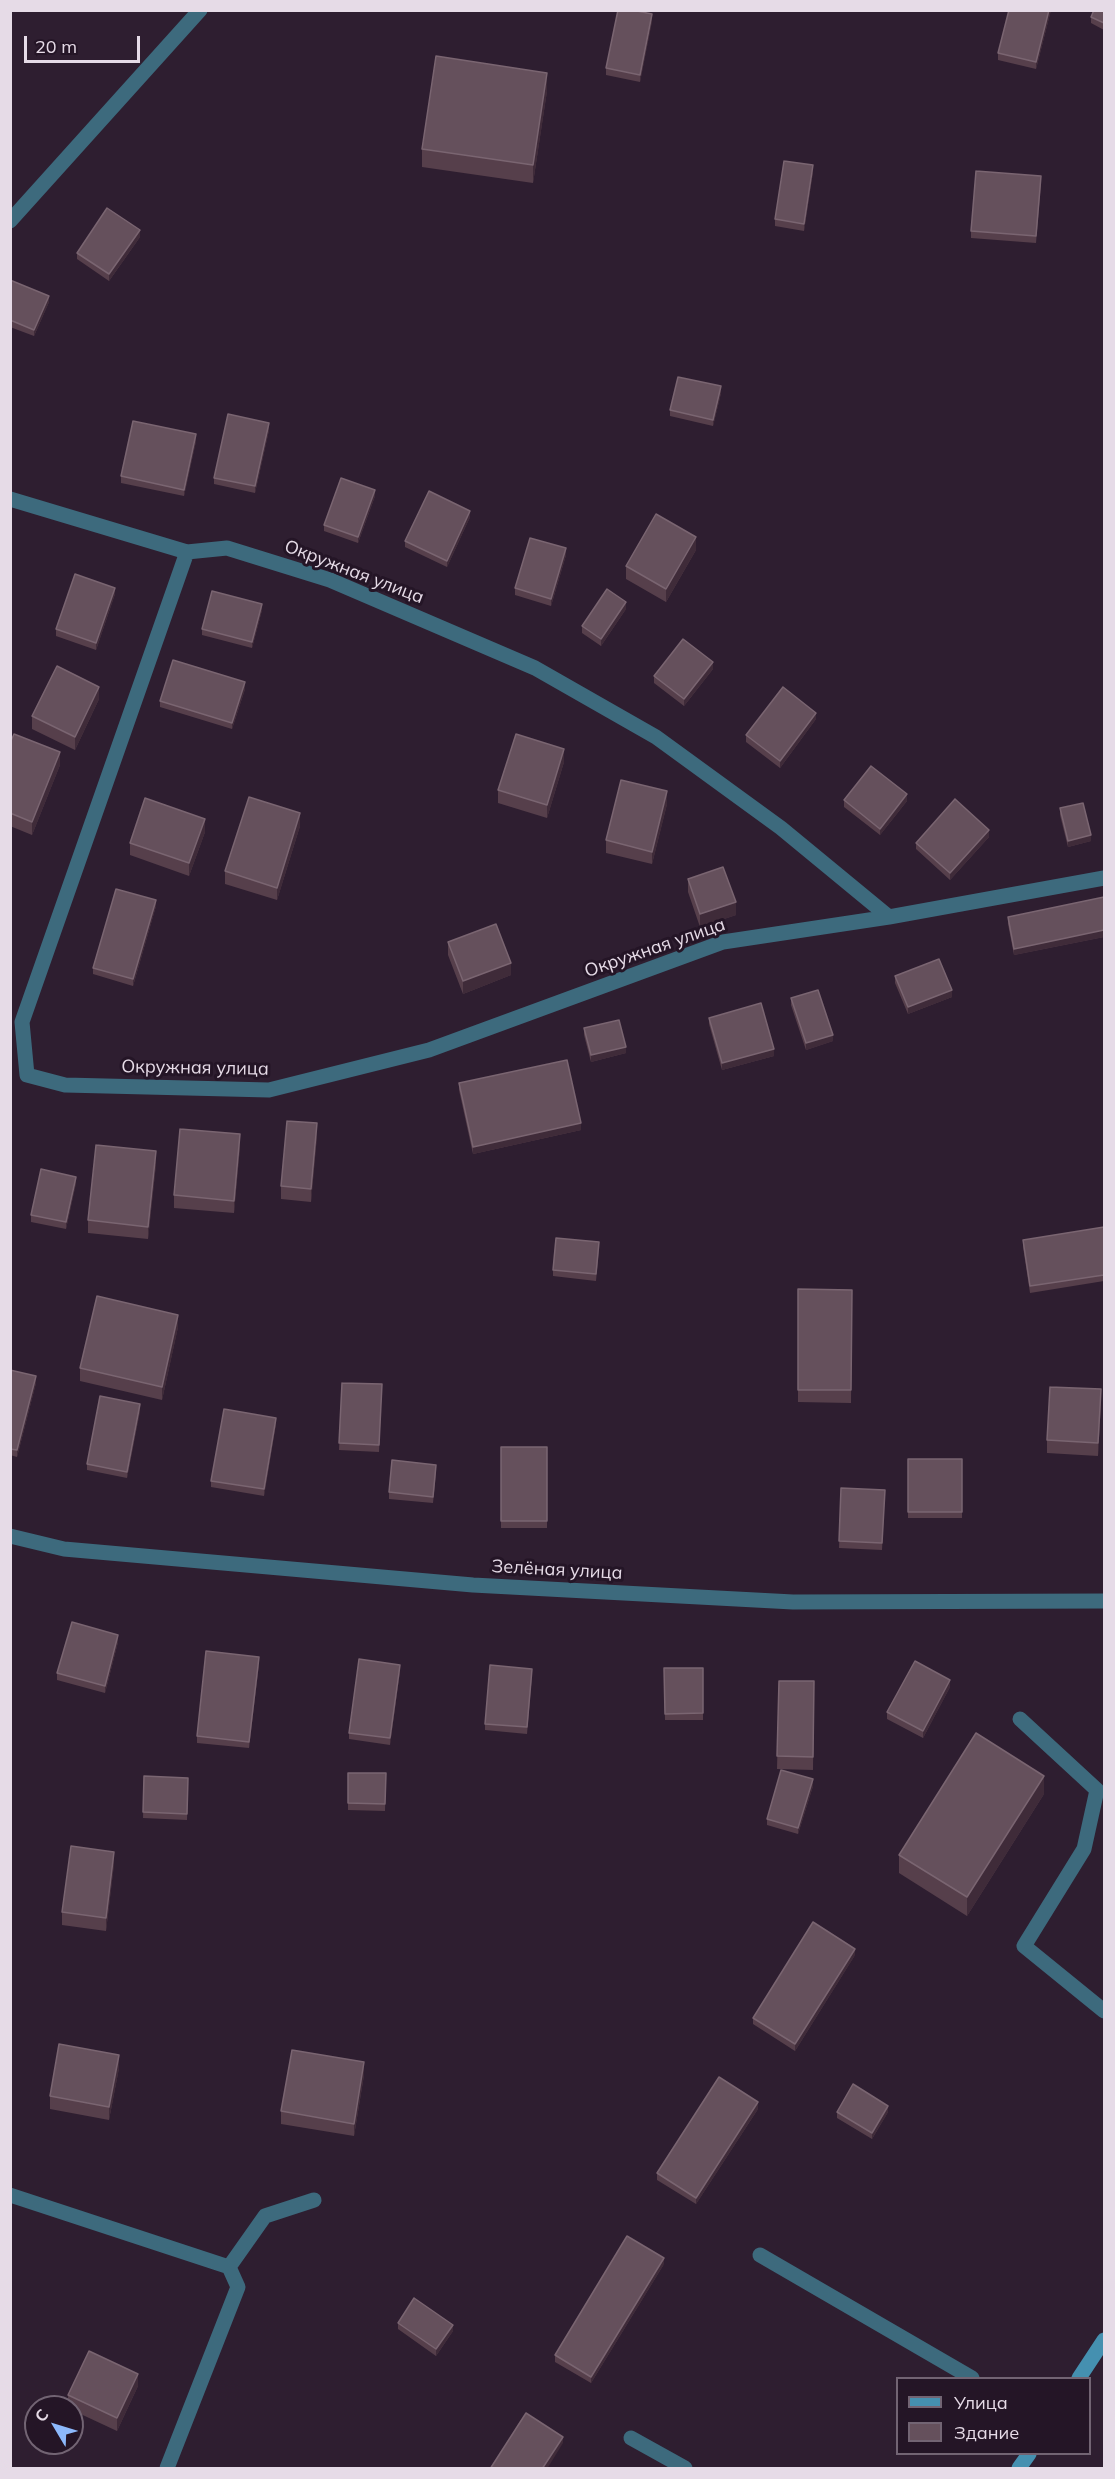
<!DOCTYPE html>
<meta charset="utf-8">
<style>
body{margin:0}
#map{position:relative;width:1115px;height:2479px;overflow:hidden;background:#2e1e30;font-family:Mulish,sans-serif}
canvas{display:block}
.frame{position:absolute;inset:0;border:12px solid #e6dbe7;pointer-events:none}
.legend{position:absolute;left:896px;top:2377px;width:195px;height:78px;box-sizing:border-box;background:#241526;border:2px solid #726473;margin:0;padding:8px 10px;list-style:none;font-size:18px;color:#e6dbe7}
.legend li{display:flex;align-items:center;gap:12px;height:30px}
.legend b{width:30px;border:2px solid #726473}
.north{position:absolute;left:24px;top:2395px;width:60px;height:60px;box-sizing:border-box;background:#241526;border:2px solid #726473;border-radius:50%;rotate:308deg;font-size:16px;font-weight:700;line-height:24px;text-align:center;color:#e6dbe7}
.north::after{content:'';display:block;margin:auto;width:21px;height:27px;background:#8db9fc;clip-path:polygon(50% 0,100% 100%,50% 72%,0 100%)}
.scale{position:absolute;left:24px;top:36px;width:116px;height:27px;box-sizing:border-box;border:3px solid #e6dbe7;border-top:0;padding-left:8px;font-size:18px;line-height:21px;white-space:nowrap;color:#e6dbe7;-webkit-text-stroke:4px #241526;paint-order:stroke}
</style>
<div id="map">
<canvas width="1115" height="2479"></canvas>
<div class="frame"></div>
<ul class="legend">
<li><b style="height:8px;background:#4590b0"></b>Улица</li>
<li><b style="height:16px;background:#65505c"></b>Здание</li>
</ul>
<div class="north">С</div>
<div class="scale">20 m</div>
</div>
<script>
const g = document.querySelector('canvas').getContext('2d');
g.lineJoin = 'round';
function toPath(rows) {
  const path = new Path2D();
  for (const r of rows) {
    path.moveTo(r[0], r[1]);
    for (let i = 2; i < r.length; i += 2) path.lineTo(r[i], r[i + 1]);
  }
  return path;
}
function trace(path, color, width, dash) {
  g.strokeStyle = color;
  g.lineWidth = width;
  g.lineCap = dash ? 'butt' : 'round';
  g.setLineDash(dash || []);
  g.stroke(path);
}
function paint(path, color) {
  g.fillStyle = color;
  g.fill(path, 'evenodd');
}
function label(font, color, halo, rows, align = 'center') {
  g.font = font + ' Mulish,sans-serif';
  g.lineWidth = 6;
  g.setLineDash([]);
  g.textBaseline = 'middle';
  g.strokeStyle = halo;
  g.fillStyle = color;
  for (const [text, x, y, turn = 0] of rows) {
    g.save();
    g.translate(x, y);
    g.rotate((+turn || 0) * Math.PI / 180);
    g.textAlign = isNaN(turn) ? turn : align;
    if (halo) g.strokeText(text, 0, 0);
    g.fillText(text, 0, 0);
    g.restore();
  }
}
const service = toPath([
 [1020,1719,1097,1790,1084,1849,1024,1946,1104,2011],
 [10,2195,229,2267,238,2287,167,2468],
 [760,2255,972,2378],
 [229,2267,265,2216,314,2200],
 [631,2438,685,2468]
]);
const minor = toPath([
 [10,221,200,10],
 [10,499,187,552,227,548,330,580,535,668,656,737,781,828,889,917],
 [187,552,22,1022,27,1075,65,1085,269,1090,429,1050,723,942,889,917,1104,878],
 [10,1536,64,1549,473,1585,793,1602,1104,1601]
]);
const secondary = toPath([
 [1079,2378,1104,2340],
 [1019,2468,1029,2454]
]);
const wall = toPath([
 [1051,10,1036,69,998,60,998,53],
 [1104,10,1104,30,1091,23,1091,17],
 [652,21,640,82,606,75,606,68],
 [547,91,533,183,422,167,422,149],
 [813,172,804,231,775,226,775,219],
 [1041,183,1036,243,971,238,971,231],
 [140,237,109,281,77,259,77,253],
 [10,280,49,302,34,336,10,327],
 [721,393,713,426,670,416,670,410],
 [269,430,255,493,214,484,214,478],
 [196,441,184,496,121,483,121,476],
 [375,496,358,543,324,531,324,525],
 [470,517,447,567,405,547,405,541],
 [696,550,666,602,626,579,626,566],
 [566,555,551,606,515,595,515,588],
 [115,594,96,650,56,636,56,629],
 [626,609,601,646,582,633,582,626],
 [262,610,252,648,202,635,202,629],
 [713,669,684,706,654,683,654,676],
 [245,689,232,729,160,707,160,701],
 [99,699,75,750,32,729,32,716],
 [816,719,780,768,746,742,746,735],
 [10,743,60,765,32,835,10,826],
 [564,762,547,818,498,803,498,790],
 [844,800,907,801,880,835,844,807],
 [667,804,652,864,606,853,606,840],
 [1060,808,1091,841,1068,847,1060,815],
 [300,826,277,900,225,884,225,871],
 [205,832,189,876,130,855,130,843],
 [989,837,950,880,916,849,916,843],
 [688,879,736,915,700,927,688,892],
 [1104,897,1104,937,1014,955,1008,924,1008,917],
 [156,906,133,986,93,974,93,968],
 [448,942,511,975,463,994,448,955],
 [895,976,952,997,908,1014,895,983],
 [791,998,833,1041,806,1050,791,1005],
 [709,1018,774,1056,722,1070,709,1024],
 [584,1028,626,1053,591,1062,584,1035],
 [459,1083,581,1130,473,1154,459,1090],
 [317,1136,311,1202,281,1199,281,1186],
 [240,1147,234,1213,174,1208,174,1195],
 [156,1164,148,1239,88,1233,88,1220],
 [76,1183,66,1229,31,1222,31,1215],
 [1104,1227,1104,1281,1030,1293,1023,1247,1023,1240],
 [599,1248,596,1281,553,1276,553,1270],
 [798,1289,852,1290,851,1403,798,1402],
 [178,1327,162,1400,80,1381,80,1368],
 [10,1370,36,1383,17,1457,10,1455],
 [342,1383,382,1384,379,1452,339,1450],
 [1101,1402,1098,1456,1047,1453,1047,1440],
 [140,1411,127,1478,87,1470,87,1464],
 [276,1424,264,1496,211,1487,211,1481],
 [501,1447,547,1447,547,1528,501,1528],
 [908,1459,962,1459,962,1518,908,1518],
 [436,1472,433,1503,389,1499,389,1492],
 [841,1488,885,1490,882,1550,839,1548],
 [118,1642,105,1693,57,1680,57,1673],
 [259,1664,249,1748,197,1743,197,1736],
 [664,1668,703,1668,703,1720,665,1720],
 [400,1671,390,1745,349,1739,349,1733],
 [532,1675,527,1734,485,1730,485,1724],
 [779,1681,814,1681,813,1770,777,1769],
 [950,1687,923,1738,887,1719,887,1712],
 [348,1773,386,1773,385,1811,348,1810],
 [144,1776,188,1778,187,1820,143,1818],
 [813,1786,798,1834,767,1825,767,1819],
 [1044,1794,967,1916,899,1873,899,1855],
 [114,1864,106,1931,62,1925,62,1912],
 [855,1955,795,2051,753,2024,753,2018],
 [119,2068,109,2120,50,2109,50,2096],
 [364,2075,354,2136,281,2124,281,2111],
 [758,2109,696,2204,657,2180,657,2173],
 [837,2112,888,2112,872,2139,837,2118],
 [664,2264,591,2383,555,2362,555,2355],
 [398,2323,453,2331,436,2356,398,2329],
 [138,2386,117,2431,72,2410,72,2407,68,2407,68,2395]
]);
const shadedWall = toPath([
 [1049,10,1051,10,1036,69,1036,62],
 [652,14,652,21,640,82,640,75],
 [547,73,547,91,533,183,533,165],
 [813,165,813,172,804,231,804,224],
 [140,230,140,237,109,281,109,274],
 [49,296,49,302,34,336,34,330],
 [721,386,721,393,713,426,713,420],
 [269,423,269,430,255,493,255,486],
 [196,434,196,441,184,496,184,490],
 [375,490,375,496,358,543,358,537],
 [470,511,470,517,447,567,447,561],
 [696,537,696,550,666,602,666,589],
 [566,548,566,555,551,606,551,599],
 [115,588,115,594,96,650,96,643],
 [626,602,626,609,601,646,601,639],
 [262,604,262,610,252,648,252,642],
 [713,662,713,669,684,706,684,699],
 [245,682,245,689,232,729,232,723],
 [99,687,99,699,75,750,75,737],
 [816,713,816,719,780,768,780,761],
 [564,749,564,762,547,818,547,805],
 [60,752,60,765,32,835,32,822],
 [667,791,667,804,652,864,652,852],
 [907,794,907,801,880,835,880,829],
 [300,813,300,826,277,900,277,888],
 [205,819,205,832,189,876,189,863],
 [989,830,989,837,950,880,950,873],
 [1091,835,1091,841,1068,847,1068,841],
 [156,900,156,906,133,986,133,979],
 [736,902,736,915,700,927,700,914],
 [1104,930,1104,937,1014,955,1014,949],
 [511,963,511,975,463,994,463,981],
 [952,990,952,997,908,1014,908,1007],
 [833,1035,833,1041,806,1050,806,1043],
 [626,1047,626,1053,591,1062,591,1055],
 [774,1049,774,1056,722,1070,722,1063],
 [317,1123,317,1136,311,1202,311,1189],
 [581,1123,581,1130,473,1154,473,1147],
 [240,1134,240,1147,234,1213,234,1201],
 [156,1151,156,1164,148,1239,148,1227],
 [76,1177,76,1183,66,1229,66,1222],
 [178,1315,178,1327,162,1400,162,1387],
 [36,1376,36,1383,17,1457,17,1450],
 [1101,1389,1101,1402,1098,1456,1098,1443],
 [140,1404,140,1411,127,1478,127,1472],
 [276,1418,276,1424,264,1496,264,1489],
 [118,1635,118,1642,105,1693,105,1686],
 [259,1657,259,1664,249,1748,249,1742],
 [400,1665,400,1671,390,1745,390,1738],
 [950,1680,950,1687,923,1738,923,1731],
 [1044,1776,1044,1794,967,1916,967,1897],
 [813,1779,813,1786,798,1834,798,1828],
 [114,1852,114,1864,106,1931,106,1918],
 [855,1949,855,1955,795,2051,795,2044],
 [119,2055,119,2068,109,2120,109,2107],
 [364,2062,364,2075,354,2136,354,2124],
 [758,2102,758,2109,696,2204,696,2198],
 [888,2106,888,2112,872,2139,872,2133],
 [664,2258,664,2264,591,2383,591,2377],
 [453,2325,453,2331,436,2356,436,2349],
 [138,2374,138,2386,117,2431,117,2418],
 [563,2437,563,2443,547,2469,542,2469]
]);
const building = toPath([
 [618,10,632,10,652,14,640,75,606,68,618,10],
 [1009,10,1049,10,1036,62,998,53,1009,10],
 [1094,10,1104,10,1104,23,1091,17,1094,10],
 [436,56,547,73,533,165,422,149,436,56],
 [784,161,813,165,804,224,775,219,784,161],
 [976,171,1041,176,1036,236,971,231,976,171],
 [107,208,140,230,109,274,77,253,107,208],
 [10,280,49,296,34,330,10,320,10,280],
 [678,377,721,386,713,420,670,410,678,377],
 [228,414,269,423,255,486,214,478,228,414],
 [133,421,196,434,184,490,121,476,133,421],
 [341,478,375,490,358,537,324,525,341,478],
 [429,491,470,511,447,561,405,541,429,491],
 [656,514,696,537,666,589,626,566,656,514],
 [530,538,566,548,551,599,515,588,530,538],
 [75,574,115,588,96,643,56,629,75,574],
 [607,589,626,602,601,639,582,626,607,589],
 [212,591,262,604,252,642,202,629,212,591],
 [683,639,713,662,684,699,654,676,683,639],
 [173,660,245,682,232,723,160,701,173,660],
 [57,666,99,687,75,737,32,716,57,666],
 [783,687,816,713,780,761,746,735,783,687],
 [14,734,60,752,32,822,10,813,10,743,14,734],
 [516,734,564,749,547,805,498,790,516,734],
 [871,766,907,794,880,829,844,800,871,766],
 [621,780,667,791,652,852,606,840,621,780],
 [249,797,300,813,277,888,225,871,249,797],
 [145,798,205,819,189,863,130,843,145,798],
 [955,799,989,830,950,873,916,843,955,799],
 [1083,803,1091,835,1068,841,1060,808,1083,803],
 [723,867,736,902,700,914,688,879,723,867],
 [116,889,156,900,133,979,93,968,116,889],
 [1104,897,1104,930,1014,949,1008,917,1104,897],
 [496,924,511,963,463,981,448,942,496,924],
 [939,959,952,990,908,1007,895,976,939,959],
 [818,990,833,1035,806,1043,791,998,818,990],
 [761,1003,774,1049,722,1063,709,1018,761,1003],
 [619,1020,626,1047,591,1055,584,1028,619,1020],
 [567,1060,581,1123,473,1147,459,1083,567,1060],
 [287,1121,317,1123,311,1189,281,1186,287,1121],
 [180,1129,240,1134,234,1201,174,1195,180,1129],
 [96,1145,156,1151,148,1227,88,1220,96,1145],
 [41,1169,76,1177,66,1222,31,1215,41,1169],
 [1104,1227,1104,1275,1030,1286,1023,1240,1104,1227],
 [556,1238,599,1242,596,1274,553,1270,556,1238],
 [798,1289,852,1290,851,1390,798,1390,798,1289],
 [97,1296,178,1315,162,1387,80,1368,97,1296],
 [10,1370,36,1376,17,1450,10,1449,10,1370],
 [342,1383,382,1384,379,1445,339,1443,342,1383],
 [1050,1387,1101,1389,1098,1443,1047,1440,1050,1387],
 [100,1396,140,1404,127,1472,87,1464,100,1396],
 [224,1409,276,1418,264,1489,211,1481,224,1409],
 [501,1447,547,1447,547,1521,501,1521,501,1447],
 [908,1459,962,1459,962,1512,908,1512,908,1459],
 [392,1460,436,1465,433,1497,389,1492,392,1460],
 [841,1488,885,1490,882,1543,839,1541,841,1488],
 [72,1622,118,1635,105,1686,57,1673,72,1622],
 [206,1651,259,1657,249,1742,197,1736,206,1651],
 [359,1659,400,1665,390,1738,349,1733,359,1659],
 [915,1661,950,1680,923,1731,887,1712,915,1661],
 [490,1665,532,1669,527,1727,485,1724,490,1665],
 [664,1668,703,1668,703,1713,665,1714,664,1668],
 [779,1681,814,1681,813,1757,777,1756,779,1681],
 [976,1733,1044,1776,967,1897,899,1855,976,1733],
 [781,1770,813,1779,798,1828,767,1819,781,1770],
 [348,1773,386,1773,385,1804,348,1803,348,1773],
 [144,1776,188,1778,187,1814,143,1812,144,1776],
 [71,1846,114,1852,106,1918,62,1912,71,1846],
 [813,1922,855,1949,795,2044,753,2018,813,1922],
 [59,2044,119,2055,109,2107,50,2096,59,2044],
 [292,2050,364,2062,354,2124,281,2111,292,2050],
 [719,2077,758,2102,696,2198,657,2173,719,2077],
 [853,2084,888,2106,872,2133,837,2112,853,2084],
 [627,2236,664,2258,591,2377,555,2355,627,2236],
 [414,2298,453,2325,436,2349,398,2323,414,2298],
 [89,2351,138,2374,117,2418,68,2395,89,2351],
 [526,2413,563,2437,542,2469,490,2469,526,2413]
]);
const streetNames = [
 ["Окружная улица",354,572,21],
 ["Окружная улица",655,948,-19],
 ["Окружная улица",195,1068,1],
 ["Зелёная улица",557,1570,3]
];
trace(service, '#3d6a7d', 15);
trace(minor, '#3d6a7d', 15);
trace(secondary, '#4590b0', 15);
paint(wall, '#563f4b');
paint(shadedWall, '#3f2b39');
paint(building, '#65505c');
trace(building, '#7a6571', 1.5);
label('18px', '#e6dbe7', '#241526', streetNames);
</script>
